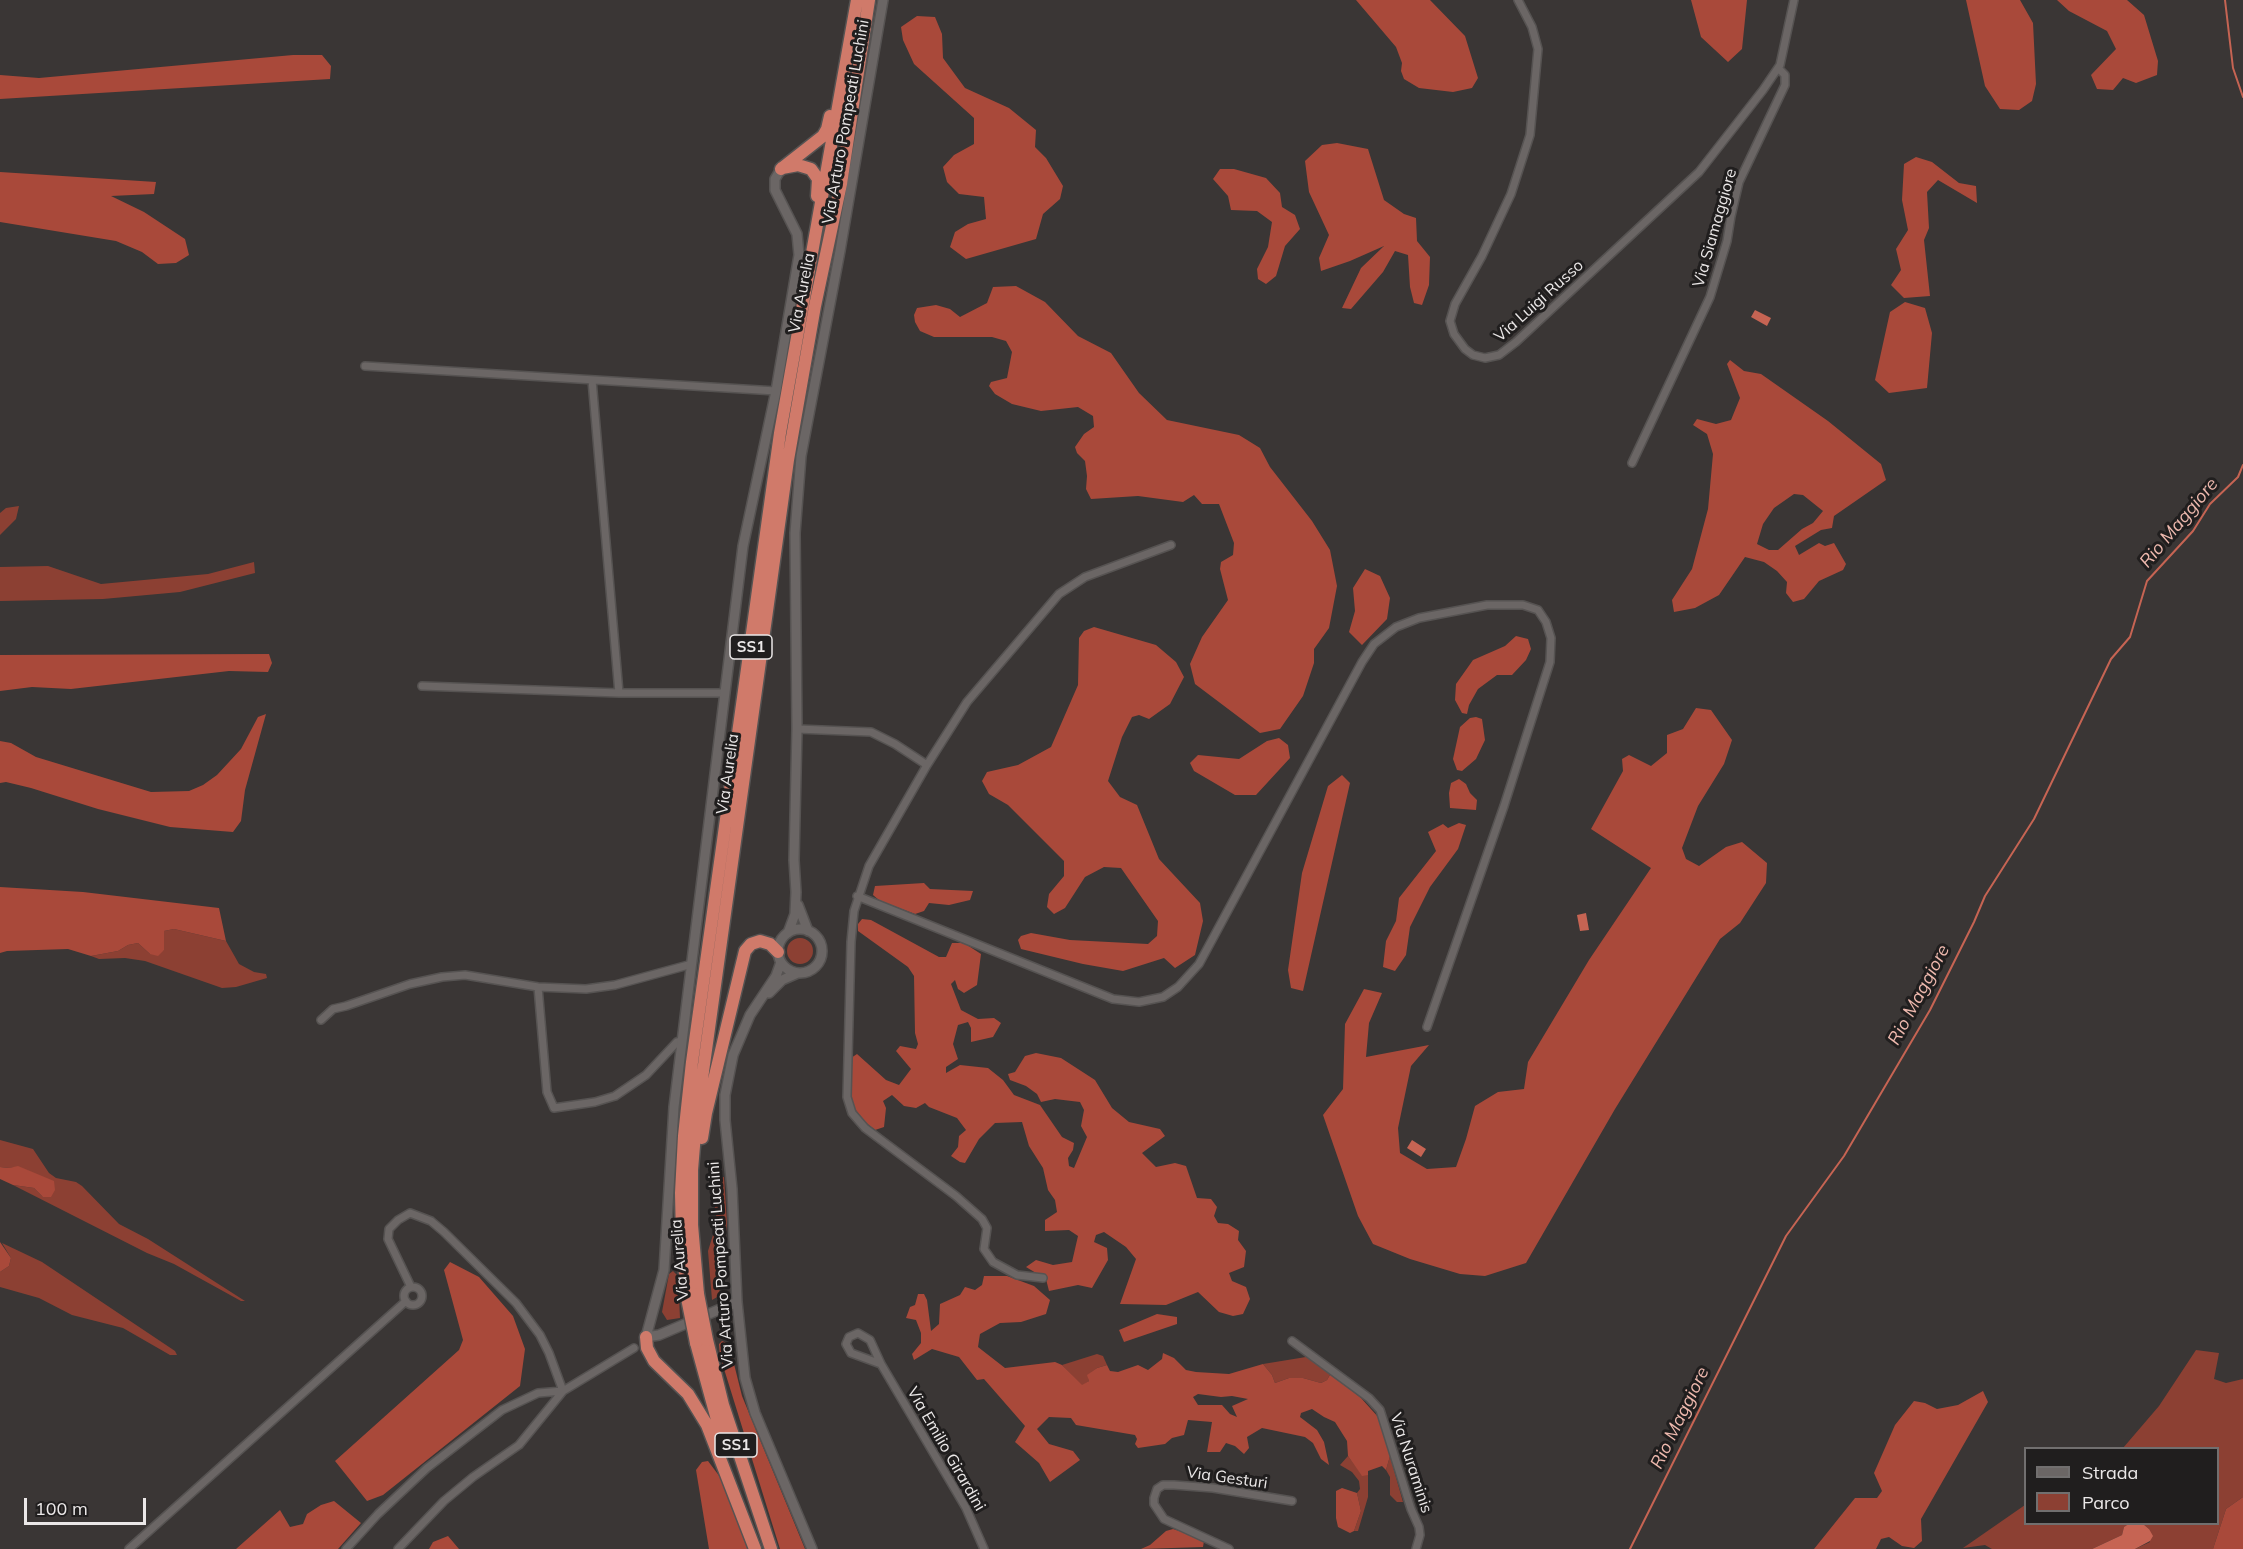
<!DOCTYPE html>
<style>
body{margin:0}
#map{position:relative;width:2243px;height:1549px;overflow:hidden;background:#3a3635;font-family:Mulish,sans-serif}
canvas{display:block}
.legend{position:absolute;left:2024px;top:1447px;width:195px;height:78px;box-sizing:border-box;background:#201e1e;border:2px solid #716f6f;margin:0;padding:8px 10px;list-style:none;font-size:18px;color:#ebe8e8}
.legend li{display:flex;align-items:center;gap:12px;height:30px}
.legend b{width:30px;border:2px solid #716f6f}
.scale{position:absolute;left:24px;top:1498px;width:122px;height:27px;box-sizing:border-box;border:3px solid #ebe8e8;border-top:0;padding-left:8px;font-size:18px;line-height:21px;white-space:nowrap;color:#ebe8e8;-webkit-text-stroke:4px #201e1e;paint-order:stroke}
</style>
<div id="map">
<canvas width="2243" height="1549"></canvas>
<ul class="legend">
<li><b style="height:8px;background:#6b6665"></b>Strada</li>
<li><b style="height:16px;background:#8c4033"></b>Parco</li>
</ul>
<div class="scale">100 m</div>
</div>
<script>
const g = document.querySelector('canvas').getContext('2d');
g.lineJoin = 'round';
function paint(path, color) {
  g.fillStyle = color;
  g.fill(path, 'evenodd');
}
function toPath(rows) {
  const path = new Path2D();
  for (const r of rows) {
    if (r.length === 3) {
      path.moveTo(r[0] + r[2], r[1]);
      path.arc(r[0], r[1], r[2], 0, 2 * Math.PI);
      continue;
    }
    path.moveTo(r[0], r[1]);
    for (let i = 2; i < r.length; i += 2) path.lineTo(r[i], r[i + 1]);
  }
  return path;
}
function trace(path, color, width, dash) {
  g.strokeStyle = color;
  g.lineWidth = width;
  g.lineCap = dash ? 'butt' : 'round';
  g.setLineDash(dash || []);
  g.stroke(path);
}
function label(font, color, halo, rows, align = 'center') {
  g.font = font + ' Mulish,sans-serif';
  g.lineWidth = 6;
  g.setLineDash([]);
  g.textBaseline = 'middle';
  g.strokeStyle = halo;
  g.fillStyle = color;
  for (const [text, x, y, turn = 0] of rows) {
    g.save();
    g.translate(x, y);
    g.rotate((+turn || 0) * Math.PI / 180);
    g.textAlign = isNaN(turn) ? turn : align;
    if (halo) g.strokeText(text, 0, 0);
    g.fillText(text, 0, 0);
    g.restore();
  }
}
const green = toPath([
 [19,506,16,519,0,535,0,513,6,508],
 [254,562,255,573,180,592,103,599,0,601,0,567,48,566,101,584,208,574],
 [174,929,226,941,239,964,254,972,266,974,267,978,236,987,222,988,145,961,125,958,99,959,91,956,118,951,128,945,138,943,150,954,164,950,164,931],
 [800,951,13],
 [0,1140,33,1149,49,1173,56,1178,76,1182,82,1186,119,1224,148,1239,245,1301,241,1301,174,1264,147,1253,13,1185,34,1188,43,1197,28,1171,18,1167,9,1168,0,1167],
 [724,1177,727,1223,719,1296,712,1300,708,1251,717,1222,712,1187,716,1178],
 [2,1243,42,1262,175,1351,177,1355,170,1355,123,1328,72,1315,39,1298,0,1287,0,1272,9,1266,11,1258],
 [673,1271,678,1276,680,1318,667,1320,662,1312,669,1274],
 [2196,1350,2219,1353,2214,1379,2226,1383,2243,1379,2243,1497,2226,1509,2213,1549,2135,1549,2150,1542,2149,1529,2143,1524,2218,1524,2218,1448,2123,1448,2159,1406],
 [1097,1354,1103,1356,1107,1365,1097,1368,1088,1375,1089,1381,1082,1386,1062,1365],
 [1306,1357,1311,1358,1331,1373,1327,1380,1321,1383,1303,1378,1289,1378,1275,1383,1272,1375,1263,1364],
 [1348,1456,1362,1475,1368,1475,1368,1497,1358,1531,1354,1531,1361,1511,1357,1493,1360,1489,1359,1481,1352,1472,1340,1465],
 [1390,1456,1403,1502,1397,1502,1390,1495,1390,1477,1386,1470],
 [2025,1505,2026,1524,2134,1524,2124,1527,2122,1535,2092,1549,1992,1549,1985,1545,1963,1548]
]);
const forest = toPath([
 [1356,0,1430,0,1465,36,1478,78,1472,88,1453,92,1419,88,1404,79,1401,71,1402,63,1396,47],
 [1691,0,1747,0,1742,49,1728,62,1701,37],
 [1966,0,2020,0,2033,23,2036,84,2032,101,2019,110,2000,109,1985,86],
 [2057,0,2127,0,2144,15,2158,61,2157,75,2136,83,2123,78,2113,90,2097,89,2091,75,2116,49,2107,31,2069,11],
 [917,16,935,17,942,34,943,58,965,88,1009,108,1036,130,1035,147,1046,158,1063,186,1060,199,1043,214,1036,239,966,259,950,247,955,232,968,224,986,219,984,197,959,194,947,182,943,167,954,155,974,144,974,118,914,64,903,40,901,27],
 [293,55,322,55,331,66,330,79,0,99,0,75,39,78],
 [1337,143,1368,149,1384,200,1404,214,1416,218,1417,241,1430,257,1429,285,1422,305,1414,303,1410,287,1408,255,1395,251,1383,272,1351,309,1342,308,1361,268,1384,246,1350,261,1321,271,1319,258,1329,235,1309,192,1305,161,1322,145],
 [1916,157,1932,162,1959,183,1976,186,1977,203,1938,180,1927,192,1929,228,1924,240,1930,296,1904,298,1891,285,1901,270,1896,249,1908,230,1902,200,1904,164],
 [1220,169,1234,169,1266,178,1280,193,1282,207,1295,215,1300,229,1285,246,1276,276,1266,284,1258,279,1257,269,1268,247,1272,222,1257,211,1231,210,1228,196,1213,179],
 [0,172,156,182,154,194,111,196,144,212,185,239,189,255,176,263,158,264,142,252,116,241,0,222],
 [1016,286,1045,302,1078,336,1111,353,1139,393,1167,420,1239,435,1260,448,1270,467,1312,521,1330,550,1337,586,1329,628,1314,649,1314,663,1303,696,1280,729,1260,733,1195,684,1190,664,1202,637,1228,600,1220,569,1221,562,1233,555,1234,543,1219,504,1202,504,1194,495,1183,502,1138,496,1091,499,1086,489,1087,476,1085,461,1077,453,1075,447,1084,434,1094,427,1093,416,1078,407,1041,411,1012,404,995,394,989,386,991,382,1007,378,1012,352,1006,341,992,337,934,337,920,331,915,322,914,315,917,308,936,305,950,309,960,317,987,303,993,287],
 [1905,302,1925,308,1932,333,1927,388,1889,393,1875,380,1890,312],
 [1730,360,1744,371,1761,374,1828,421,1881,464,1886,480,1834,516,1832,528,1821,530,1795,546,1799,555,1819,543,1825,546,1834,543,1846,564,1843,570,1819,581,1804,599,1793,602,1786,593,1787,582,1777,571,1764,562,1745,557,1719,595,1695,608,1674,612,1672,600,1692,569,1708,509,1713,454,1707,434,1693,425,1697,419,1716,424,1731,420,1740,398,1727,364],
 [1794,494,1803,495,1823,511,1813,523,1802,529,1778,550,1769,550,1757,544,1763,524,1774,508],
 [1365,569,1380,576,1390,598,1387,619,1362,645,1349,632,1355,611,1353,588],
 [1094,627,1156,645,1176,662,1184,677,1170,704,1149,719,1139,715,1132,717,1122,737,1108,781,1120,797,1137,805,1159,859,1200,903,1203,921,1195,955,1175,968,1164,958,1123,971,1083,964,1021,949,1018,940,1021,936,1031,933,1070,940,1148,944,1157,936,1158,921,1121,868,1104,867,1085,877,1065,908,1054,914,1047,907,1049,894,1064,876,1064,861,1008,805,989,794,982,781,987,772,1018,765,1051,747,1078,685,1079,638,1084,631],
 [1516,636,1528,639,1531,649,1526,660,1512,675,1497,675,1478,689,1469,705,1467,714,1462,713,1455,700,1456,684,1473,660,1505,646],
 [269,654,272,663,268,672,229,671,71,689,32,687,0,691,0,655],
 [1696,708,1711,710,1732,740,1724,764,1698,806,1682,848,1686,859,1699,866,1726,847,1742,842,1767,863,1766,883,1740,923,1720,939,1615,1109,1526,1263,1485,1276,1460,1274,1410,1259,1373,1244,1358,1216,1323,1115,1343,1089,1345,1024,1364,989,1382,993,1369,1023,1366,1057,1429,1045,1411,1066,1398,1128,1400,1153,1427,1169,1456,1167,1466,1139,1475,1106,1498,1092,1524,1089,1528,1062,1589,960,1651,868,1591,829,1623,771,1622,759,1629,755,1651,766,1667,753,1667,735,1683,729],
 [266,714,245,790,241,821,233,832,170,827,98,809,31,788,6,782,0,783,0,741,11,743,36,757,151,792,189,791,203,785,217,775,241,749,258,717],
 [1476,717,1482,719,1485,740,1476,759,1462,771,1457,770,1453,759,1460,727,1470,718],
 [1279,738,1288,745,1290,758,1256,795,1235,795,1194,771,1190,763,1198,755,1239,759,1267,741],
 [1342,775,1350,783,1303,991,1291,988,1288,970,1302,873,1328,786],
 [1459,779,1466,784,1470,793,1477,800,1476,810,1450,808,1449,793,1451,783],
 [1459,823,1466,825,1458,849,1430,887,1410,927,1406,955,1395,971,1383,967,1386,941,1396,921,1399,898,1436,851,1428,832,1443,824,1448,828],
 [924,883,930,889,973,891,970,900,949,905,929,903,924,911,915,914,880,901,873,895,875,886],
 [0,887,83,892,219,908,226,941,174,929,164,931,164,950,158,956,150,954,138,943,128,945,118,951,91,956,68,949,7,951,0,953],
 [862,919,871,920,939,957,946,957,952,943,964,943,981,954,977,985,964,993,958,989,955,980,951,984,961,1010,978,1019,994,1018,1001,1023,993,1037,971,1042,971,1028,968,1022,958,1025,953,1044,958,1059,946,1067,946,1073,960,1065,988,1068,1003,1080,1014,1095,1040,1105,1062,1137,1074,1143,1073,1150,1068,1158,1069,1166,1074,1168,1087,1137,1081,1126,1084,1110,1080,1102,1055,1099,1041,1102,1037,1094,1026,1086,1010,1080,1008,1074,1015,1072,1025,1056,1036,1053,1061,1058,1095,1080,1112,1108,1129,1122,1160,1129,1165,1136,1142,1153,1156,1167,1175,1163,1186,1166,1197,1198,1211,1199,1217,1207,1214,1216,1218,1223,1228,1224,1239,1231,1238,1240,1246,1251,1244,1267,1229,1273,1232,1281,1246,1287,1250,1299,1243,1314,1233,1316,1219,1312,1198,1292,1166,1305,1120,1304,1136,1259,1126,1247,1104,1232,1096,1235,1094,1242,1107,1248,1108,1260,1092,1288,1078,1285,1049,1291,1046,1279,1026,1267,1036,1260,1053,1265,1072,1262,1078,1236,1069,1230,1045,1231,1045,1220,1057,1212,1055,1200,1048,1190,1043,1168,1029,1146,1022,1122,995,1123,979,1139,965,1163,960,1162,951,1156,958,1147,959,1136,966,1130,957,1118,929,1107,925,1103,916,1108,904,1106,892,1095,883,1101,886,1108,884,1127,875,1130,865,1122,852,1105,851,1058,857,1054,886,1080,899,1085,911,1069,896,1051,900,1046,916,1049,918,1044,915,1033,914,976,908,967,858,931,858,924],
 [18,1166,54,1181,55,1190,51,1197,43,1197,34,1188,13,1185,0,1179,0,1167,9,1168],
 [0,1242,11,1258,9,1266,0,1272],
 [450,1262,479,1277,513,1316,525,1349,520,1386,383,1495,367,1501,335,1461,459,1350,463,1340,444,1270],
 [984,1276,1007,1276,1034,1286,1050,1300,1046,1314,1021,1322,1000,1323,980,1334,978,1347,1005,1368,1055,1362,1062,1365,1082,1385,1089,1381,1087,1375,1097,1368,1107,1365,1110,1371,1118,1372,1138,1365,1148,1370,1162,1359,1163,1353,1174,1358,1186,1370,1196,1372,1229,1374,1263,1364,1272,1375,1275,1383,1289,1378,1303,1378,1321,1383,1327,1380,1331,1373,1361,1398,1379,1418,1383,1427,1390,1456,1386,1470,1382,1466,1368,1471,1368,1475,1362,1476,1348,1456,1347,1441,1335,1422,1324,1417,1312,1409,1301,1413,1300,1417,1317,1430,1324,1442,1329,1465,1321,1459,1313,1443,1305,1437,1262,1428,1247,1437,1249,1448,1244,1454,1235,1446,1226,1443,1220,1452,1207,1452,1212,1422,1188,1420,1184,1435,1172,1438,1165,1444,1138,1448,1135,1444,1137,1439,1135,1435,1076,1425,1071,1418,1049,1417,1037,1429,1049,1444,1073,1451,1080,1460,1050,1482,1039,1463,1015,1442,1025,1426,984,1379,977,1380,959,1357,932,1349,914,1360,912,1354,921,1343,921,1333,916,1320,906,1318,910,1307,915,1305,918,1294,924,1294,927,1300,931,1331,939,1324,940,1304,960,1295,965,1287,975,1290,982,1285],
 [1198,1394,1221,1397,1232,1396,1248,1399,1232,1406,1237,1417,1230,1414,1222,1405,1198,1405,1193,1397],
 [1157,1314,1177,1317,1177,1324,1124,1342,1119,1330],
 [722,1341,729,1344,742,1396,805,1549,780,1549,720,1356,719,1344],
 [1983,1391,1988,1402,1921,1519,1922,1541,1914,1548,1902,1546,1889,1537,1881,1539,1876,1549,1814,1549,1855,1498,1877,1498,1882,1491,1874,1473,1895,1425,1914,1401,1925,1403,1937,1409,1958,1405],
 [708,1461,723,1481,748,1549,709,1549,696,1470,702,1462],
 [1342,1488,1357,1493,1361,1511,1354,1531,1350,1533,1338,1527,1336,1518,1336,1491],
 [2243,1497,2243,1549,2213,1549,2226,1509],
 [334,1501,361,1523,338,1549,236,1549,280,1510,290,1527,303,1524,307,1514,321,1505],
 [1173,1529,1199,1537,1204,1541,1203,1547,1141,1549,1150,1545,1166,1531],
 [448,1536,459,1549,429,1549,433,1542]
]);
const water = toPath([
 [1755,310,1771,318,1767,326,1751,317],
 [1586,913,1589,930,1580,931,1577,915],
 [1412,1140,1426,1149,1421,1157,1407,1148],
 [2129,1524,2143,1524,2149,1529,2153,1536,2150,1541,2135,1549,2092,1549,2122,1535,2124,1527]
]);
const stream = toPath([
 [2225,0,2233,68,2243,97],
 [1630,1549,1786,1236,1844,1156,1930,1010,1974,922,1985,896,2034,819,2111,659,2130,637,2147,581,2193,531,2210,504,2238,477,2243,465]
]);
const street = toPath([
 [1518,0,1532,27,1538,49,1530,135,1511,194,1482,256,1455,304,1450,321,1454,334,1465,349,1473,355,1485,358,1499,355,1516,342,1699,172,1763,90,1780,65,1794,0],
 [365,366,776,391],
 [592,380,619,693],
 [1632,463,1710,297,1727,241,1731,216,1739,182,1785,85,1785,75,1778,68],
 [422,686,619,693,724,693],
 [797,729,871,732,895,744,927,765],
 [857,896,1113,999,1139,1002,1163,997,1178,987,1199,964,1362,662,1374,644,1396,627,1419,618,1487,605,1523,605,1538,610,1546,622,1551,638,1550,662,1504,806,1427,1027],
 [538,987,547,1092,554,1108,595,1102,615,1096,646,1075,677,1042,682,1041],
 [321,1020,333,1009,346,1006,410,984,442,977,465,975,538,987,586,989,615,985,692,964],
 [1043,1278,1017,1275,993,1262,984,1249,987,1228,982,1219,956,1196,865,1128,852,1113,847,1097,851,942,854,911,869,866,927,765,967,702,1059,594,1085,577,1171,545],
 [413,1296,9],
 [1292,1341,1369,1398,1380,1410,1411,1509,1419,1527,1420,1535,1416,1549],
 [881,1364,851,1353,846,1344,849,1337,858,1333,870,1340,881,1364,966,1508,984,1549],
 [129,1549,406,1301],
 [346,1549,378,1514,427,1468,502,1410,538,1393,563,1391,634,1348],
 [398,1549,444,1501,473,1477,519,1445,563,1391,549,1353,540,1335,516,1303,444,1232,431,1221,410,1213,398,1220,389,1229,388,1239,411,1287],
 [1229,1549,1164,1519,1154,1504,1154,1498,1157,1489,1163,1485,1174,1485,1213,1488,1292,1501]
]);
const secondary = toPath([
 [798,905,808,931],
 [800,951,22],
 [788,933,795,914,796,892,794,860,797,729,795,533,801,456,840,251,883,0],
 [781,962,776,976,750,1015,733,1055,725,1095,725,1120,732,1189,737,1302,745,1378,755,1413,812,1549],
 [769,993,782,980,798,973],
 [737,1302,659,1335,646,1337,664,1270,674,1107,743,546,776,391,799,255,797,234,775,190,775,179,781,169]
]);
const highway = toPath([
 [782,168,798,165,811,169,818,179,817,196],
 [781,169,823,136,827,129,830,116],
 [702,1138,706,1113,745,951,751,944,760,941,770,944,778,952],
 [698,1294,692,1225,692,1170,696,1122,788,460,815,306,841,184,869,0],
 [687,1298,682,1237,681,1193,684,1136,692,1062,780,433,857,0],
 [646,1337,647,1348,654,1361,688,1394,707,1425,755,1549],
 [707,1340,723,1405,771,1549],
 [696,1343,725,1449]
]);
const highwayBridge = toPath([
 [698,1294,707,1340],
 [687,1298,696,1343]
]);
const shields = [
 [751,647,42],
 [736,1445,42]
];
const shieldNames = [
 ["SS1",751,647],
 ["SS1",736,1445]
];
const streetNames = [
 ["Via Arturo Pompeati Luchini",846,122,-80],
 ["Via Siamaggiore",1715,228,-74],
 ["Via Aurelia",802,293,-79],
 ["Via Luigi Russo",1539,301,-42],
 ["Via Aurelia",728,774,-82],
 ["Via Aurelia",680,1260,-95],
 ["Via Arturo Pompeati Luchini",721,1265,-94],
 ["Via Emilio Girardini",946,1449,60],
 ["Via Nuraminis",1411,1463,72],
 ["Via Gesturi",1227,1478,8]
];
const waterNames = [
 ["Rio Maggiore",2179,523,-50],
 ["Rio Maggiore",1919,995,-62],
 ["Rio Maggiore",1680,1418,-64]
];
paint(green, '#8c4033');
paint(forest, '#a9493a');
paint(water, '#c66453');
trace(stream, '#c66453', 2);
trace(street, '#565352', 10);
trace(secondary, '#565352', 12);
trace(highway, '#565352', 15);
trace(street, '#6b6665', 7);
trace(secondary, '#6b6665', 9);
trace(highway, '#d07a6a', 12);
trace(highwayBridge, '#565352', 15, []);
trace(highwayBridge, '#d07a6a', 12);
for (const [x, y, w] of shields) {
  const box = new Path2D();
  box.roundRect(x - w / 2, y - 12, w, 24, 4.5);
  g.fillStyle = '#201e1e';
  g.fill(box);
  trace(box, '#ebe8e8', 1.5);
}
label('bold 15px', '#ebe8e8', null, shieldNames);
label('16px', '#ebe8e8', '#201e1e', streetNames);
label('italic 18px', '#eeb9ae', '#201e1e', waterNames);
</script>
